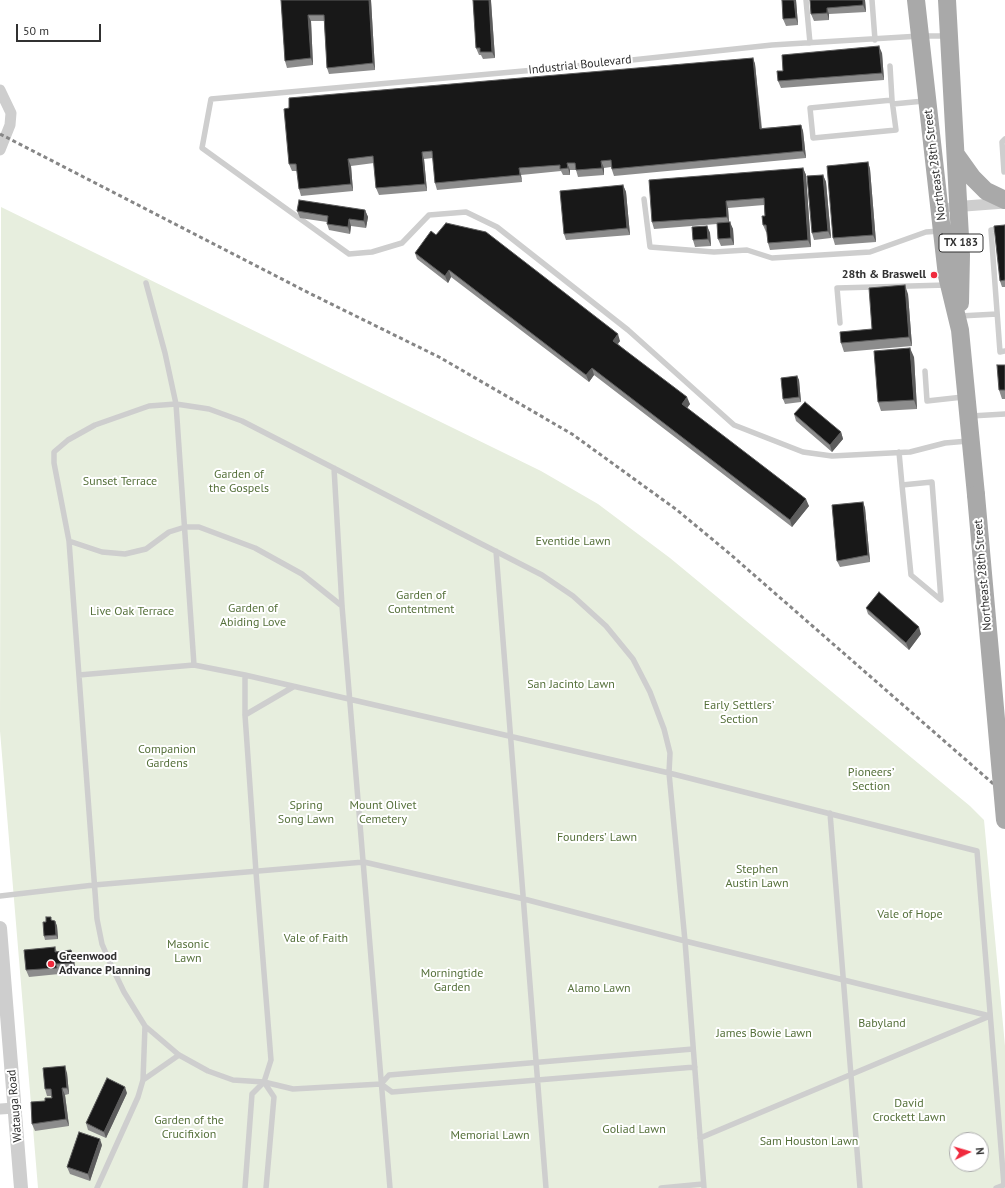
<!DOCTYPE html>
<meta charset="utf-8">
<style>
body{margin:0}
#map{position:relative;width:1005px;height:1188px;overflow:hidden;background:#fff;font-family:"PT Sans",sans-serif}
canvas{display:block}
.north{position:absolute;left:949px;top:1132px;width:40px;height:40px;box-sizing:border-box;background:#fff;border:1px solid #adadad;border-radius:50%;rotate:85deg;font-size:11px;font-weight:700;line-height:16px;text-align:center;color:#313131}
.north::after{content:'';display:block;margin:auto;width:14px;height:18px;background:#f02a3d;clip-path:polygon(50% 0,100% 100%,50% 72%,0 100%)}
.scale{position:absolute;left:16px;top:24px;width:85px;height:18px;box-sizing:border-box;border:2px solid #313131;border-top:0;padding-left:5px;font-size:12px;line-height:14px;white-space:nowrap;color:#313131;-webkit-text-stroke:3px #fff;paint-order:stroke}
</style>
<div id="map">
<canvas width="1005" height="1188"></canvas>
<div class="north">N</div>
<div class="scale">50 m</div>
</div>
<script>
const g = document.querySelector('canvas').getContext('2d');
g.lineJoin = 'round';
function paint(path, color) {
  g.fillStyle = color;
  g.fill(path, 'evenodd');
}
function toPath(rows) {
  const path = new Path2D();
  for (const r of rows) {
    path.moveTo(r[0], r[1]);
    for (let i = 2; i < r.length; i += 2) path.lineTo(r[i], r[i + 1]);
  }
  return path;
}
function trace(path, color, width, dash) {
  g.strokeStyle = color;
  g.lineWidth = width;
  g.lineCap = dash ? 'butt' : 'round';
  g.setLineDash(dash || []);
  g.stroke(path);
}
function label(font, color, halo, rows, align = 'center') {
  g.font = font + ' "PT Sans",sans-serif';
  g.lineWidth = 4;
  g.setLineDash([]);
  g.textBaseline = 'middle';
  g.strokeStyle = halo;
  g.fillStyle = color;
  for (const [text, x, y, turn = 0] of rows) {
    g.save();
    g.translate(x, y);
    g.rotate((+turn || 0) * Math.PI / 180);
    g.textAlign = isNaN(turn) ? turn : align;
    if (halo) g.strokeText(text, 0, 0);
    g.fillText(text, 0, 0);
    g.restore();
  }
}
const green = toPath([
 [1,207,541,471,598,504,670,558,970,806,984,820,1005,1046,1005,1188,38,1188,0,731],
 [957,1140,981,1140,981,1164,957,1164]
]);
const service = toPath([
 [806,0,810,43],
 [872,0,875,40],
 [946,36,920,36,772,45,557,68,211,99,202,148,349,254,372,252,402,243,429,215,466,212,497,227,628,330,734,425,803,452,832,456,910,452,945,443,968,441],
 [890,66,892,100],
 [892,100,896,130,813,138,810,108,892,100],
 [893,104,924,101],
 [1004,172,1002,142,1005,139],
 [644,199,650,247,714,252,747,250,772,258,870,252,926,232,940,231],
 [1005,229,991,230,1000,352,1005,351],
 [146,283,165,353,176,404,194,665],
 [960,316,997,314],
 [840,323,837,288,947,285],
 [925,371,927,401,963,397],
 [971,416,1005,414],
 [899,452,902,485,911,575,941,600,932,482,902,485],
 [334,468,342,606,390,1188],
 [69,541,102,552,125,554,146,549,169,532,185,527,199,527,255,548,302,574,342,606],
 [496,551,546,1188],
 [79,675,194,665,245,675,669,773,977,851,1004,1185,996,1188],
 [245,715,293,687],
 [830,813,860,1188],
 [0,896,94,885,364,862,524,899,685,941,990,1016],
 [145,1026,179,1055,208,1071,233,1080,264,1082,293,1089,381,1084,392,1092,695,1067],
 [143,1080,179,1055],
 [264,1082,274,1097,266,1188],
 [381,1084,389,1075,693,1049],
 [700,1138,990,1016],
 [97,1188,138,1097,143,1080,145,1026,124,992,111,965,102,944,97,919,69,541,54,463,54,452,68,440,95,425,149,406,176,404,209,409,242,421,542,575,573,596,606,626,633,659,650,692,664,729,670,753,669,773,685,941,704,1188],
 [245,1188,252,1094,264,1082,271,1060,256,872,245,715,245,675],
 [661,1188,703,1184]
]);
const minor = toPath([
 [0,90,11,113,10,125,0,150],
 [952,207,1005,203],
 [0,1109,15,1108]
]);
const tertiary = toPath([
 [0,928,21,1188]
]);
const primary = toPath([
 [916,0,947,276,960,330,976,495],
 [947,0,961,255,960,303],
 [957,156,972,177,986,191,1005,200]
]);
const rail = toPath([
 [0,134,311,294,439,357,572,434,677,510,730,554,1005,794]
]);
const primaryBridge = toPath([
 [976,495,1005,820]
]);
const wall = toPath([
 [281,0,371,0,375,70,329,74,327,68,324,21,311,21,313,65,287,68,285,61],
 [473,0,491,0,495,58,483,59,481,55,479,55,476,48],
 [796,0,798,25,786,26,783,19],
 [810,0,865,0,866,12,829,14,829,20,814,21,811,14],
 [882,53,884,80,781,88,778,81,783,71],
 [753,58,755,64,762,128,801,125,803,131,806,158,614,176,611,167,604,168,604,175,578,177,576,170,570,170,570,175,563,175,561,171,521,175,522,182,437,190,435,183,433,158,424,159,427,191,379,195,376,188,374,163,351,166,353,191,301,196,299,189,297,171,292,171,289,164],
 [868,162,870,169,876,242,835,245,833,238],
 [803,168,806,175,811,247,770,250,768,243,767,232,766,232,763,225,765,216,764,205,728,208,729,222,733,229,734,245,721,246,718,239,717,224,654,229,652,222],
 [823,175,826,182,831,238,814,240,812,233],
 [623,185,626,192,630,235,566,240,564,234],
 [365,210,368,217,366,228,351,226,350,234,329,230,327,224,327,222,300,218,297,211],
 [1005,225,1005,287,1002,287,1000,281],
 [707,226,710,233,711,246,695,247,693,240],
 [436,235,620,341,618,344,690,404,687,408,809,506,792,527,594,375,589,382,451,277,448,283,417,259,415,253],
 [908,294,912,346,844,352,841,343,872,329],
 [914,357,917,409,881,411,878,402],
 [1005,365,1005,399,1002,399,999,390],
 [797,376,799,380,801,402,785,404,783,399],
 [794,414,841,432,843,439,832,452,796,421],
 [863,502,865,508,870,562,840,567,837,561],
 [866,608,921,634,909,650,868,614],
 [52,921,55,921,57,926,58,939,45,940,44,936],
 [55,947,57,952,71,950,74,957,75,970,59,971,59,974,29,977,26,970],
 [67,1073,69,1094,65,1095,69,1126,35,1131,32,1124,45,1101,52,1098,51,1096,47,1096,45,1089],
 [127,1093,106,1138,88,1130,86,1123],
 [102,1145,90,1181,70,1174,67,1167]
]);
const shadedWall = toPath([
 [369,0,371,0,375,70,373,63],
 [489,0,491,0,491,2,495,58,492,52],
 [794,0,796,0,798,25,796,18],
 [863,0,865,0,866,12,863,5],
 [827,8,829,14,829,20,827,13],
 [308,15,311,21,313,65,311,58],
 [879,46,882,53,884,80,882,73],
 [753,58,755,64,762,135,760,129],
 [801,125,803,131,806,158,803,151],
 [422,152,424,159,427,191,425,184],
 [348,159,351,166,353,191,351,184],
 [601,161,604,168,604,175,602,168],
 [868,162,870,169,876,242,873,235],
 [567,163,570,170,570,175,568,168],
 [519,168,521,175,522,182,520,175],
 [803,168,806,175,811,247,808,240],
 [823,175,826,182,831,238,828,231],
 [623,185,626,192,630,235,627,228],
 [726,201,728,208,729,223,727,217],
 [365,210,368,217,366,228,364,221],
 [349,219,351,226,350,234,348,227],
 [730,222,733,229,734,245,731,238],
 [707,226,710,233,711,246,708,239],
 [449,270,451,277,448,283,445,276],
 [905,285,908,294,912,346,909,337],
 [618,334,620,341,615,347,613,341],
 [910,348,914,357,917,409,914,400],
 [592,368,594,375,589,382,586,375],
 [797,376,799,380,801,402,799,397],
 [687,397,690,404,685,411,682,404],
 [841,432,843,439,832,452,830,445],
 [806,499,809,506,792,527,790,520],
 [863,502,865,508,870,562,868,555],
 [919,627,921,634,909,650,906,643],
 [55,921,57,926,58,939,56,935],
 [71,950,74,957,75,970,73,963],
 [65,1066,67,1073,69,1094,67,1088],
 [125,1087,127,1093,106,1138,104,1132],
 [62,1088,65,1095,69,1126,66,1119],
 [100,1139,102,1145,90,1181,88,1174]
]);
const building = toPath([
 [281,0,369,0,373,63,327,68,324,15,308,15,311,58,285,61,281,0],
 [473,0,489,0,492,52,480,52,480,48,476,48,473,0],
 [782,0,794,0,796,18,783,19,782,0],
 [810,0,863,0,863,5,827,8,827,13,811,14,810,0],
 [879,46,882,73,778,81,777,71,783,71,782,55,879,46],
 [753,58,760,129,801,125,803,151,612,169,611,160,601,161,602,168,576,170,575,163,567,163,568,168,560,169,560,165,519,168,520,175,435,183,432,151,422,152,425,184,376,188,373,156,348,159,351,184,299,189,296,164,289,164,284,109,289,108,289,98,753,58],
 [868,162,873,235,833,238,827,166,868,162],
 [803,168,808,240,768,243,766,225,763,225,762,216,765,216,764,198,726,201,727,217,652,222,649,180,803,168],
 [823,175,828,231,812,233,807,176,823,175],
 [623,185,627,228,564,234,560,191,623,185],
 [299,200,365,210,364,221,349,219,348,227,327,224,328,216,297,211,299,200],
 [730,222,731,238,718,239,717,223,730,222],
 [446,223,486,232,618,334,613,341,687,397,682,404,806,499,790,520,592,368,586,375,449,270,445,276,415,253,431,231,436,235,446,223],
 [1005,225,1005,280,1000,281,994,226,1005,225],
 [707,226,708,239,693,240,692,227,707,226],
 [905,285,909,337,841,343,840,332,872,329,869,288,905,285],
 [910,348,914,400,878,402,874,351,910,348],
 [997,365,1005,365,1005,390,999,390,997,365],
 [797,376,799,397,783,399,781,378,797,376],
 [805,402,841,432,830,445,794,414,805,402],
 [863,502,868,555,837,561,832,505,863,502],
 [879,592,919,627,906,643,866,608,879,592],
 [46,917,51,917,51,920,55,921,56,935,44,936,43,922,46,922,46,917],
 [55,947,55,952,71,950,73,963,56,964,57,968,26,970,24,950,55,947],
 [65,1066,67,1088,62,1088,66,1119,32,1124,31,1102,45,1101,45,1098,52,1098,51,1089,45,1089,43,1068,65,1066],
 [107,1078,125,1087,104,1132,86,1123,107,1078],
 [79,1132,100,1139,88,1174,67,1167,79,1132]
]);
const markers = [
 [934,275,4,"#f02a3d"],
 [51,964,4,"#f02a3d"]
];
const shields = [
 [961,243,44]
];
const shieldNames = [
 ["TX 183",961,243]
];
const streetNames = [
 ["Industrial Boulevard",580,65,-6],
 ["Northeast 28th Street",935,165,-97],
 ["Northeast 28th Street",983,575,-95],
 ["Watauga Road",15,1106,-95]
];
const poiNames = [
 ["28th & Braswell",926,275],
 ["Greenwood",59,957,"left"],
 ["Advance Planning",59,971,"left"]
];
const parkNames = [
 ["Garden of",239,475],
 ["the Gospels",239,489],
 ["Sunset Terrace",120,482],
 ["Eventide Lawn",573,542],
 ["Garden of",421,596],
 ["Contentment",421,610],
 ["Garden of",253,609],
 ["Abiding Love",253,623],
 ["Live Oak Terrace",132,612],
 ["San Jacinto Lawn",571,685],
 ["Early Settlers’",739,706],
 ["Section",739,720],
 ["Companion",167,750],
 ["Gardens",167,764],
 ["Pioneers’",871,773],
 ["Section",871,787],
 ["Spring",306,806],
 ["Song Lawn",306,820],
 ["Mount Olivet",383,806],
 ["Cemetery",383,820],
 ["Founders’ Lawn",597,838],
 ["Stephen",757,870],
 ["Austin Lawn",757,884],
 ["Vale of Hope",910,915],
 ["Vale of Faith",316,939],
 ["Masonic",188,945],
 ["Lawn",188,959],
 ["Morningtide",452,974],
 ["Garden",452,988],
 ["Alamo Lawn",599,989],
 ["Babyland",882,1024],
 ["James Bowie Lawn",764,1034],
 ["David",909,1104],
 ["Crockett Lawn",909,1118],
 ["Garden of the",189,1121],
 ["Crucifixion",189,1135],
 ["Goliad Lawn",634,1130],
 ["Memorial Lawn",490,1136],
 ["Sam Houston Lawn",809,1142]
];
paint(green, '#e7eede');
trace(service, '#cecece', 5.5);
trace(minor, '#cecece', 11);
trace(tertiary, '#cecece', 14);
trace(primary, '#a9a9a9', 18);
trace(rail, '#868686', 3, [4, 3]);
trace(primaryBridge, '#a9a9a9', 18);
paint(wall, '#8c8c8c');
paint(shadedWall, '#5d5d5d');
paint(building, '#181818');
trace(building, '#5d5d5d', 1);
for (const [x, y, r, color] of markers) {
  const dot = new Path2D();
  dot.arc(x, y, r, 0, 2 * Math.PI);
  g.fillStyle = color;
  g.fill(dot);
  trace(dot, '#fff', 1.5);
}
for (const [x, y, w] of shields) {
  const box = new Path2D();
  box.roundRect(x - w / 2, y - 9, w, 18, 3);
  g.fillStyle = '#fff';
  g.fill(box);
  trace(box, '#313131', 1);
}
label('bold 11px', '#313131', null, shieldNames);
label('12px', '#313131', '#fff', streetNames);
label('bold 12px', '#313131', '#fff', poiNames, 'right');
label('12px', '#55703a', '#fff', parkNames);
</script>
